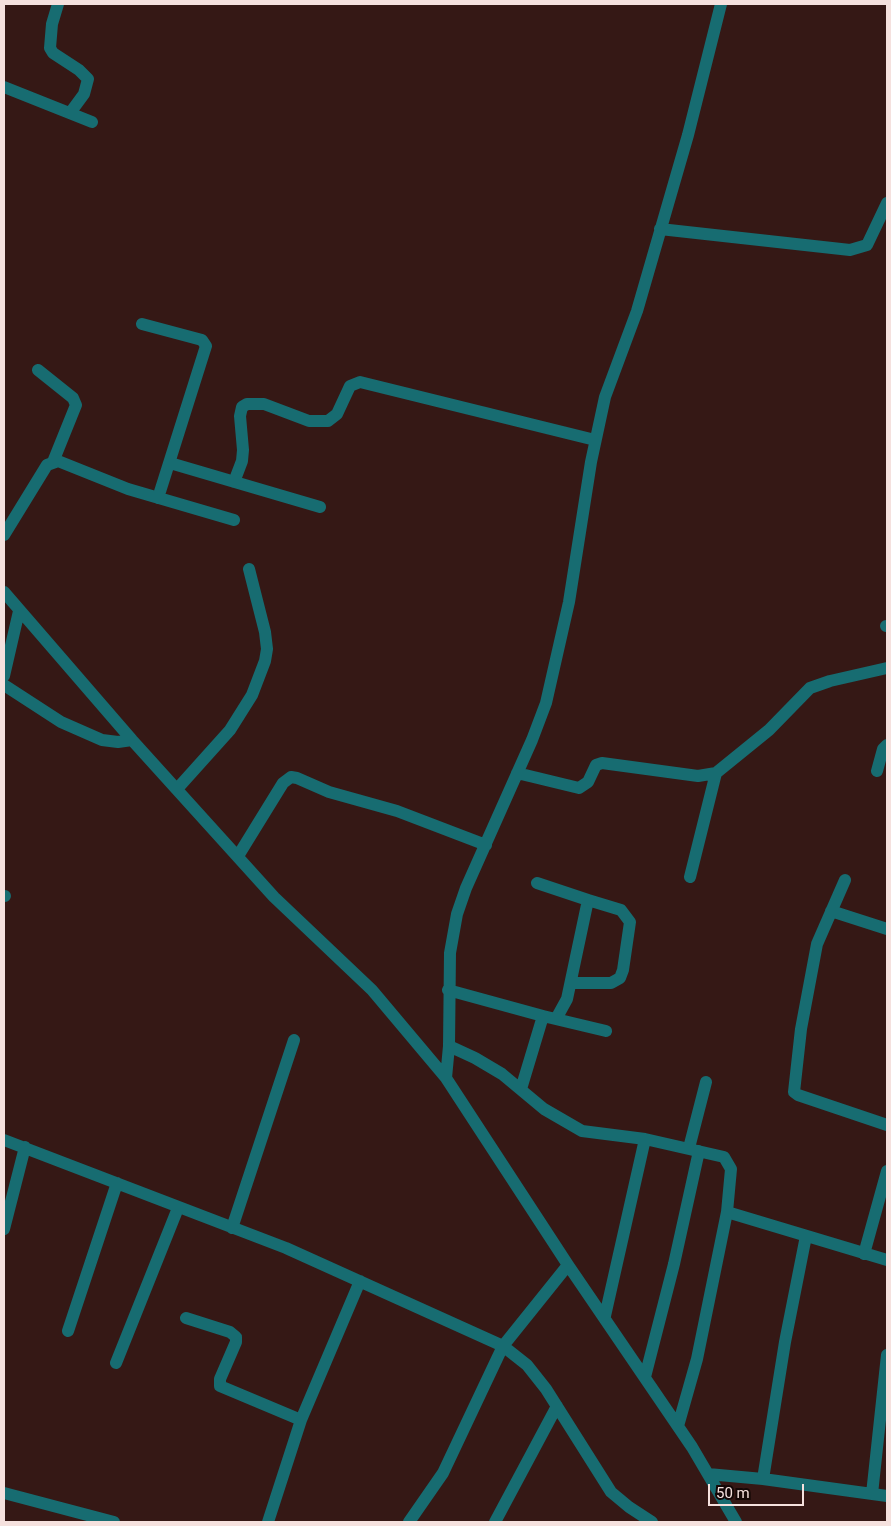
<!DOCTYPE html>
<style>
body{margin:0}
#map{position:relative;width:891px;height:1526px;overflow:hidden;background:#351815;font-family:Roboto,sans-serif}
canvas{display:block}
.frame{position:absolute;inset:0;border:5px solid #f5e1de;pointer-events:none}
.scale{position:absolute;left:708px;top:1484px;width:96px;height:22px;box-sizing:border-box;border:2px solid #f5e1de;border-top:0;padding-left:6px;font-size:15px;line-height:18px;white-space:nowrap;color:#f5e1de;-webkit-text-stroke:4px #140706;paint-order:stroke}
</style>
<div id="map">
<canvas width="891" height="1526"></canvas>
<div class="frame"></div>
<div class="scale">50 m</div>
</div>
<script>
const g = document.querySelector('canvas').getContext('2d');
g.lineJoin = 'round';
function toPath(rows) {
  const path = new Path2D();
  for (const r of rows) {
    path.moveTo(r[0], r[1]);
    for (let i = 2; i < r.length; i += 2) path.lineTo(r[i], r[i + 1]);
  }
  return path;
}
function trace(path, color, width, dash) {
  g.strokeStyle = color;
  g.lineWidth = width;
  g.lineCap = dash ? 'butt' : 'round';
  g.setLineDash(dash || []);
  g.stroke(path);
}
const minor = toPath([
 [58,4,52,24,50,48,53,53,79,70,88,79,84,94,70,113],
 [4,87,92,122],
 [660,229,850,250,867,245,887,203],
 [142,324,202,340,206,346,158,498],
 [38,370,73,398,76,405,53,462],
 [170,463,320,507],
 [234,482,242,461,243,450,240,416,242,407,247,404,264,404,309,421,328,421,337,414,350,386,360,382,595,440],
 [4,535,47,465,58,461,128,489,234,520],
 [4,592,132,740,274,897,372,990,446,1078,568,1265,692,1447,736,1522],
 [886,626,887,626],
 [4,676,19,611],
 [4,685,61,722,102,740,118,742,132,740],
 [877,771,883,749,887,745],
 [517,773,579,788,588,782,596,765,602,763,698,776,716,773,769,730,810,688,830,681,887,668],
 [177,789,230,730,252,695,265,661,267,649,265,632,249,569],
 [238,856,283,783,291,777,297,778,329,792,397,811,486,845],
 [690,877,716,773],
 [845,880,817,944,801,1029,794,1092,798,1095,887,1125],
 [537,883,588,900,567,999,556,1019],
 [4,896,5,896],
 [831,911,887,929],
 [571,983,611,983,620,978,623,970,630,922,621,910,588,900],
 [448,990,543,1016],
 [449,1046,475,1058,502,1074,544,1109,582,1131,645,1139,724,1157,731,1169,727,1212,887,1260],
 [446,1078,449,1046,450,953,457,914,466,888,532,740,546,703,569,602,591,462,605,397,637,311,688,135,721,4],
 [521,1089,543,1016,606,1031],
 [4,1140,286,1248,503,1346,527,1365,546,1389,611,1492,629,1507,652,1522],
 [689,1148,706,1082],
 [232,1228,294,1040],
 [4,1229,25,1147],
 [864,1254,887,1171],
 [605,1316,645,1139],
 [186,1318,230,1332,236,1337,236,1342,220,1379,220,1386,301,1420],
 [68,1331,117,1183],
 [116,1363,178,1208],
 [645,1377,674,1264,699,1151],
 [678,1426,697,1359,727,1212],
 [708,1474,763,1479,887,1496],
 [763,1479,785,1342,806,1236],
 [4,1493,114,1522],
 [872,1494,887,1355],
 [268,1522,301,1420,360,1281],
 [409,1522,443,1473,503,1346,568,1265],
 [495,1522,557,1406]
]);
trace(minor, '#176c71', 12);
</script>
